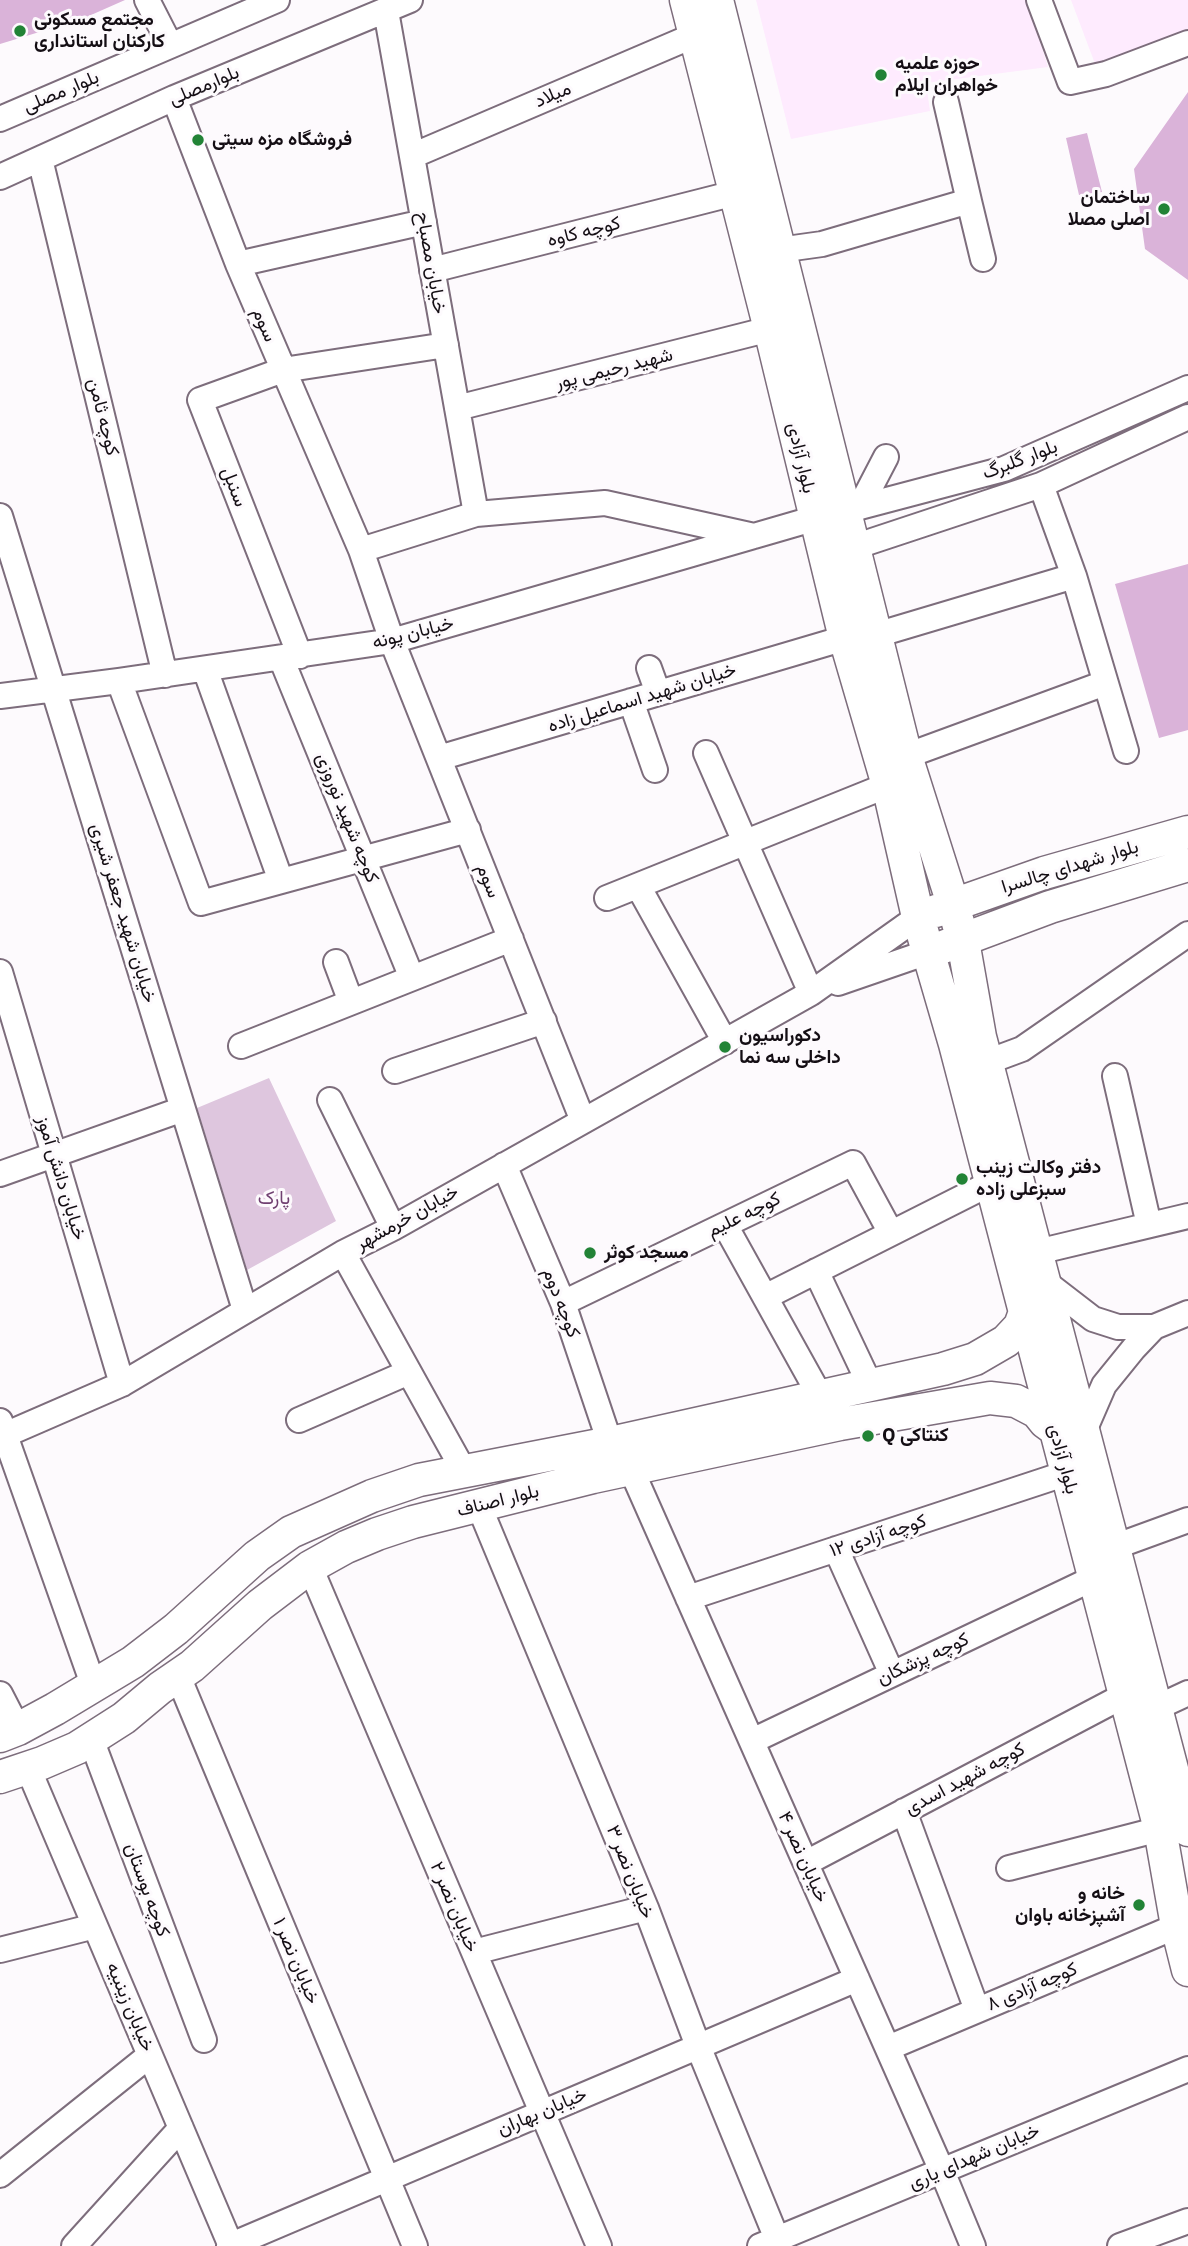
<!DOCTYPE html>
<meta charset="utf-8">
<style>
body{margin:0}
canvas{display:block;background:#fdfafd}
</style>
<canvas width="1188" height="2246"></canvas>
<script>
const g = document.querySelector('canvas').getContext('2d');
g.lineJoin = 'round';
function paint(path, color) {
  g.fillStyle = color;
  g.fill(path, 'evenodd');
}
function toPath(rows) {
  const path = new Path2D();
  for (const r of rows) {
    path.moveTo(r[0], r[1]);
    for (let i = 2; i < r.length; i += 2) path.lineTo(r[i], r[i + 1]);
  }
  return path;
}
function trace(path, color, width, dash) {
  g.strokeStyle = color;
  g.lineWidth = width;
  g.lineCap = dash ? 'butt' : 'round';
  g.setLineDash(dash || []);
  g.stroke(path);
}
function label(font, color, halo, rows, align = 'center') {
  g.font = font + ' "IBM Plex Sans",Vazirmatn,sans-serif';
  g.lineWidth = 6;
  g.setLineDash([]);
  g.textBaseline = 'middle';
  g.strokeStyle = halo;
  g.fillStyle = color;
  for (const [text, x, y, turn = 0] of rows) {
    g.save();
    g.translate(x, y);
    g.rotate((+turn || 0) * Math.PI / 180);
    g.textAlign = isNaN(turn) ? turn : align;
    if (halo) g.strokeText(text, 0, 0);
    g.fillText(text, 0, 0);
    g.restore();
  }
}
const built = toPath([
 [756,0,1027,0,1048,67,926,83,930,111,791,139],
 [1071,0,1188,0,1188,34,1097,69]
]);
const green = toPath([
 [269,1078,336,1221,247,1270,197,1108]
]);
const building = toPath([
 [0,0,125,0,82,19,0,44],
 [1188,92,1188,280,1145,249,1134,169],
 [1087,133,1102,192,1079,195,1066,138],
 [1188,564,1188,730,1159,738,1115,584]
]);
const minor = toPath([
 [147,0,170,45],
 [1039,0,1070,82,1106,74,1188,43],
 [386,11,476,514],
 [174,98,238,264,361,550],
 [0,119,277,0],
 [412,156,695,35],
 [40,159,165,675],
 [0,177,174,98,410,0],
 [969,201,983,259],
 [779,250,822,244,969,201,946,102],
 [238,264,424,222],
 [432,270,735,193],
 [457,408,770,329],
 [1041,485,1074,576,1126,751],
 [860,507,886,457],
 [845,511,1004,469,1188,388],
 [0,516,245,1310],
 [854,547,1041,485,1188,417],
 [876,635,1074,576],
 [300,656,200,400,283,370,446,345],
 [281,658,412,978],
 [649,668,658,693],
 [205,669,281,881],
 [119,681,201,903,468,830],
 [0,696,119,681,392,641,816,518],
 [631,701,655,770],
 [706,753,811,993],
 [906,756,1105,683],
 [439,758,845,638],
 [638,886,725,1042],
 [607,898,888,785],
 [336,962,351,1002],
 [0,972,122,1384],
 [838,983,928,952],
 [241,1046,511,939],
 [987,1062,1022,1049,1188,934],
 [395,1071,544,1021],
 [1115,1076,1149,1225],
 [330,1100,393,1228],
 [583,1121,392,641,361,550,476,514,605,503,754,536],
 [504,1165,563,1303,610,1443],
 [0,1174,183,1109],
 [725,1225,820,1396],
 [1037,1252,1188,1216],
 [343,1253,465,1473],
 [816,1271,870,1385],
 [1045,1282,1093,1319,1118,1327,1154,1327],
 [765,1297,991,1183],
 [563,1303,853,1163,891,1233],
 [299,1420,409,1372],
 [0,1421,94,1687],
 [1084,1431,1104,1385,1134,1348,1154,1327,1188,1313],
 [0,1437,122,1384,343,1253,393,1228,811,993,918,917],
 [631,1469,942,2171,973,2246],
 [479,1506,646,1908,698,2046,777,2239],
 [1114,1547,1188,1520],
 [836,1549,892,1674],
 [310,1567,599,2246],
 [688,1598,1067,1473],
 [178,1676,415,2246],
 [0,1694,18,1729],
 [1158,1707,1188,1693],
 [91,1739,204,2040],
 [752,1741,1094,1578],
 [28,1768,231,2246],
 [904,1811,977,2010],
 [806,1863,1125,1695],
 [1009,1868,1160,1829],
 [0,1950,95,1926],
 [474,1952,646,1908],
 [888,2048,1177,1926],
 [0,2175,150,2055],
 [74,2246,181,2128],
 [229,2246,857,1979],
 [760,2246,1188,2069],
 [1120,2246,1188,2221]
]);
const major = toPath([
 [686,0,770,329,845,638,888,785,918,917,955,1044,1160,1829,1177,1926,1188,1970],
 [717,0,906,756,953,904,963,941,980,1037,1188,1830],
 [936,911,1044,873,1188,832],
 [943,947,1050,907,1188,865],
 [0,1736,18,1729,55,1709,133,1662,176,1629,257,1556,291,1532,372,1496,419,1480,610,1443,943,1369,975,1359,1006,1341,1020,1326,1025,1312],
 [0,1777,42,1763,77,1748,124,1718,160,1688,192,1666,260,1605,310,1567,346,1547,377,1534,413,1522,593,1477,840,1424,990,1398,1016,1401,1037,1412,1045,1422,1056,1430]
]);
const markers = [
 [20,31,7,"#228336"],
 [881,75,7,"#228336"],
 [198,140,7,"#228336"],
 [1164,209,7,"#228336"],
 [725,1047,7,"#228336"],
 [962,1179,7,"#228336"],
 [590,1253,7,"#228336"],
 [868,1436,7,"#228336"],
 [1139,1905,7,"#228336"]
];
const poiNames = [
 ["مجتمع مسکونی",34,20],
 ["کارکنان استانداری",34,42],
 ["حوزه علمیه",895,64],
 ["خواهران ایلام",895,86],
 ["فروشگاه مزه سیتی",212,140],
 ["ساختمان",1150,198,"right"],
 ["اصلی مصلا",1150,220,"right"],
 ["دکوراسیون",739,1036],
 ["داخلی سه نما",739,1058],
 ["دفتر وکالت زینب",976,1168],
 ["سبزعلی زاده",976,1190],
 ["مسجد کوثر",604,1253],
 ["Q کنتاکی",882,1436],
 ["خانه و",1125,1894,"right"],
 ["آشپزخانه باوان",1125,1916,"right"]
];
const streetNames = [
 ["بلوارمصلی",204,86,-23],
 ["بلوار مصلی",61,92,-23],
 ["میلاد",553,95,-23],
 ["کوچه کاوه",584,232,-14],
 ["خیابان مصباح",431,263,80],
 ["سوم",264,325,67],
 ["شهید رحیمی پور",614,369,-14],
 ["کوچه ثامن",103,417,76],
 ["بلوار آزادی",801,458,77],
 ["بلوار گلبرگ",1020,460,-21],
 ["سنبل",234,487,69],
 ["خیابان پونه",413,633,-14],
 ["خیابان شهید اسماعیل زاده",642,698,-17],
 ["کوچه شهید نوروزی",347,818,68],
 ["بلوار شهدای چالسرا",1070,867,-17],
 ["سوم",488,881,68],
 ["خیابان شهید جعفر شیری",123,913,73],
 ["خیابان دانش آموز",61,1178,73],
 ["کوچه علیم",744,1215,-26],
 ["خیابان خرمشهر",407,1218,-29],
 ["کوچه دوم",561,1303,69],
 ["بلوار آزادی",1063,1459,75],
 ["بلوار اصناف",498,1501,-14],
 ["کوچه آزادی ۱۲",878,1536,-18],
 ["کوچه پزشکان",923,1659,-25],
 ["کوچه شهید اسدی",965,1779,-28],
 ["خیابان نصر ۴",803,1857,66],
 ["خیابان نصر ۳",630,1872,68],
 ["کوچه بوستان",147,1890,70],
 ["خیابان نصر ۲",454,1907,67],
 ["خیابان نصر ۱",296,1961,67],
 ["کوچه آزادی ۸",1032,1987,-23],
 ["خیابان زینبیه",130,2007,67],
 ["خیابان بهاران",542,2112,-23],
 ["خیابان شهدای یاری",974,2157,-23]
];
const parkNames = [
 ["پارک",274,1199]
];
paint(built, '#feebfe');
paint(green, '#dec6de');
paint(building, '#dab3d9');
trace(minor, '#7d6d7c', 28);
trace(major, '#7d6d7c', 35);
trace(minor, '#fff', 24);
trace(major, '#fff', 32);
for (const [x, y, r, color] of markers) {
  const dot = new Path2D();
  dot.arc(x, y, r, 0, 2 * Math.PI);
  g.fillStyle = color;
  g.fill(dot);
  trace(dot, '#fdfafd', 2.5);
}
label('bold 19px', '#140e14', '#fdfafd', poiNames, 'left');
label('19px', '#140e14', '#fdfafd', streetNames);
label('19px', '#704071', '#fdfafd', parkNames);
</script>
